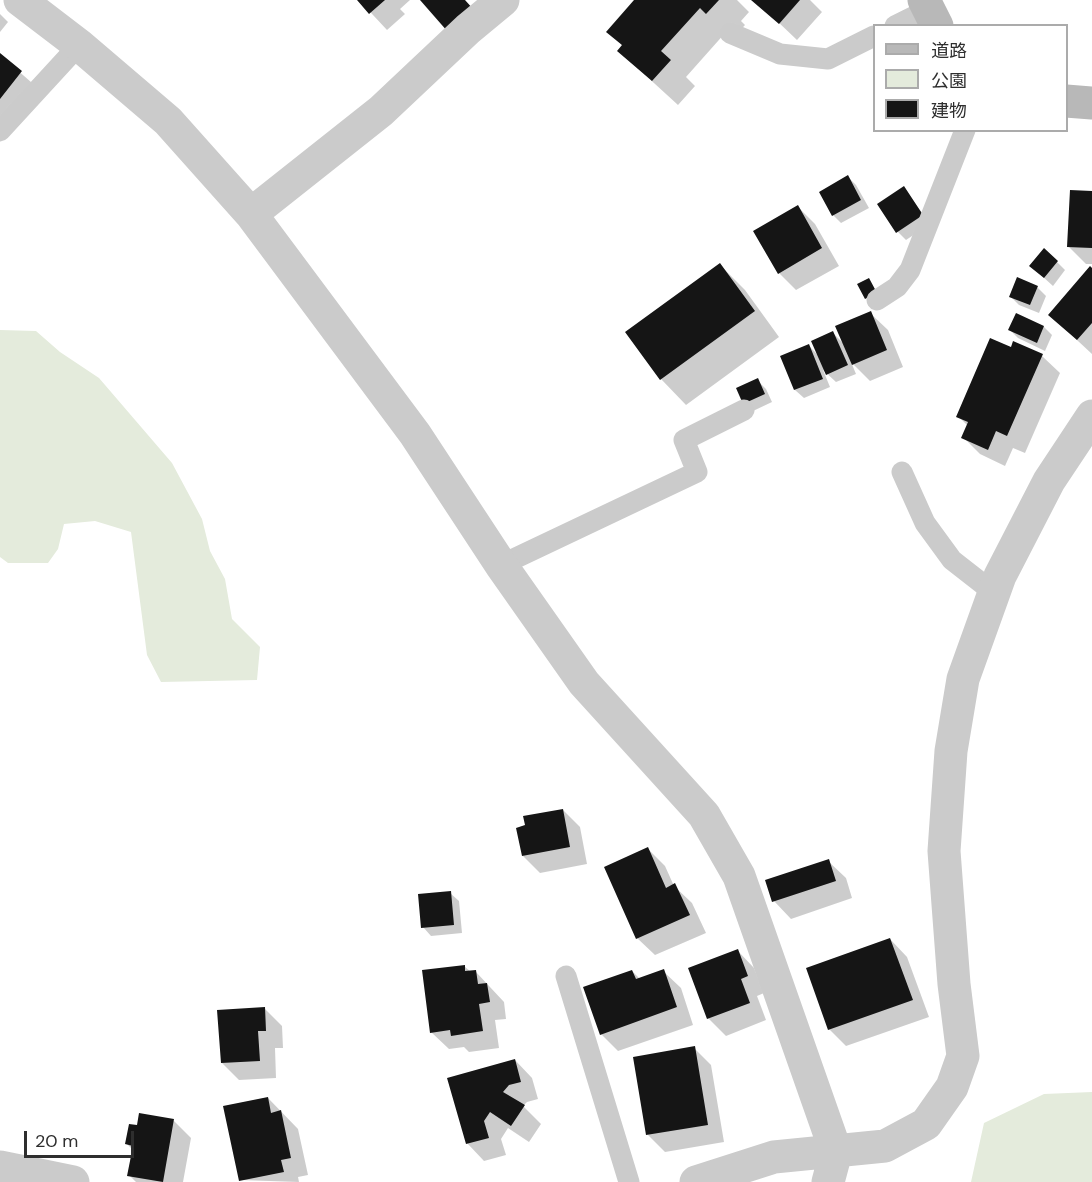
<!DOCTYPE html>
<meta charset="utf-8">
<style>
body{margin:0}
#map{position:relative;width:1092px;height:1182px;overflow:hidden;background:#fff;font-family:"DM Sans","Noto Sans JP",sans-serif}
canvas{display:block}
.legend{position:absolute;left:873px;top:24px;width:195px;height:108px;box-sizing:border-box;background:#fff;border:2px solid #ababab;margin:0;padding:8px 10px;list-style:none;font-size:18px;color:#2e2e2e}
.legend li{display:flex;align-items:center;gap:12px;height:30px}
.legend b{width:30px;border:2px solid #ababab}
.scale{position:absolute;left:24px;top:1131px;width:110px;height:27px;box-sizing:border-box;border:3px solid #2e2e2e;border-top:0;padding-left:8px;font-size:18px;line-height:21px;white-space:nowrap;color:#2e2e2e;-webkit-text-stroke:4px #fff;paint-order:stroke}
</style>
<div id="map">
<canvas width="1092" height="1182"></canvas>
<ul class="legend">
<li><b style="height:8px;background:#b8b8b8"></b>道路</li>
<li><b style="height:16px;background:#e4ebdc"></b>公園</li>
<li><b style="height:16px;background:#151515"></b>建物</li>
</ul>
<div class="scale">20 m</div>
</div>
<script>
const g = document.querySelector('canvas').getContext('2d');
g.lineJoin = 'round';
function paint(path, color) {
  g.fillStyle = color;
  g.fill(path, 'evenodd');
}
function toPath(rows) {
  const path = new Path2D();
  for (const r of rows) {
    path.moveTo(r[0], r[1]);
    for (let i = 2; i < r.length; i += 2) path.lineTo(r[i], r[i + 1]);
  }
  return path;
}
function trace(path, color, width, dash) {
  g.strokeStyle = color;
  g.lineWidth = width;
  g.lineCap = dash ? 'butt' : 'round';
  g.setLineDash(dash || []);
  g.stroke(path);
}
const green = toPath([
 [0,330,36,331,60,352,99,378,172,463,202,519,210,551,225,579,232,619,260,647,257,680,161,682,147,655,131,532,95,521,64,524,58,549,48,563,8,563,0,557],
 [1092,1092,1092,1182,971,1182,984,1123,1044,1094]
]);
const shadow = toPath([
 [359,0,410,0,400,9,405,14,387,30],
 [636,0,737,0,749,12,741,21,745,25,733,38,726,32,686,77,695,86,678,105,619,51,623,46,608,32],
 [755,0,810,0,822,12,797,40],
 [0,14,8,22,0,32],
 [0,55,39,89,0,137],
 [848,177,856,185,869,208,841,223,833,215],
 [904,188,930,224,906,240,898,232],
 [1092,193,1092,264,1086,264,1068,246],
 [798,207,815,224,839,266,796,290,779,273],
 [1057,262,1065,270,1053,286,1031,266],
 [720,265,745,290,779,337,686,405,661,379],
 [1092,270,1092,354,1050,315],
 [1018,279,1038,288,1046,296,1039,313,1019,305,1011,297],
 [870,313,888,330,903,367,870,381,851,362,856,374,836,382,823,370,830,387,804,398,795,390,782,357,809,346,820,357,833,333,844,344],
 [1016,315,1044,327,1052,335,1045,351,1018,338,1010,330],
 [1042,356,1060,373,1025,453,1013,448,1005,466,980,454,963,437,968,426,958,416],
 [757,380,766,389,772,402,753,411,744,403],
 [563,810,580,827,587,864,540,873,523,856],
 [648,849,665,866,674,886,692,903,706,933,655,955,637,938],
 [828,861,846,878,852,898,791,919,774,901],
 [450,893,459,901,462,933,431,936,423,927],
 [890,939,907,957,929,1017,846,1046,829,1029],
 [737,950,754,968,764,993,757,996,766,1020,726,1036,708,1018],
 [464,966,471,972,476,972,504,1002,506,1019,495,1020,499,1048,469,1052,464,1047,449,1049,431,1032],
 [632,971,640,979,663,971,681,988,693,1025,618,1051,601,1034],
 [265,1009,282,1026,283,1048,275,1048,276,1078,239,1080,222,1063],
 [694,1048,711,1065,724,1142,665,1152,648,1135],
 [515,1060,532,1078,538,1099,527,1102,523,1106,541,1124,529,1142,508,1128,501,1139,506,1155,484,1161,467,1143],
 [268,1098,298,1129,308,1175,298,1177,299,1182,240,1180],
 [174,1121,191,1138,183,1182,136,1182,129,1175,134,1151,127,1144,138,1127]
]);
const building = toPath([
 [357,0,385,0,369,14],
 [420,0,465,0,474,10,448,32],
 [634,0,719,0,706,14,700,8,661,51,671,60,652,81,617,51,622,45,606,32],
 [751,0,800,0,779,24],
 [0,53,22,71,0,99],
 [848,175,861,200,832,216,819,192],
 [904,186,923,215,896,233,877,204],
 [1070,190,1092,191,1092,248,1067,247],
 [798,205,822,248,778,274,753,231],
 [1044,248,1058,261,1044,278,1029,266],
 [720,263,755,311,660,380,625,332],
 [1090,266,1092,268,1092,323,1077,340,1048,315],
 [1017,277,1038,286,1030,305,1009,297],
 [869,278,877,293,865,299,857,284],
 [871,311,887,350,852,365,835,326],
 [1016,313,1044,326,1037,343,1008,330],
 [833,331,848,365,826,375,811,341],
 [990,338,1011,347,1013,341,1043,354,1007,436,996,431,988,450,961,438,968,422,956,417],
 [809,344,823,379,794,390,780,356],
 [758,378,765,394,743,404,736,388],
 [563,809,570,847,522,856,516,828,525,825,523,816],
 [648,847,666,888,675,883,690,915,636,939,604,867],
 [829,859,836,881,772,902,765,880],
 [451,891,454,925,421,928,418,894],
 [890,938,913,1000,828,1030,806,968],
 [738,949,748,976,741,979,750,1003,707,1019,688,968],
 [465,965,465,971,476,970,478,984,487,983,490,1002,479,1004,483,1031,451,1036,450,1030,430,1033,422,970],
 [664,969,677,1007,600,1035,583,987,632,970,636,979],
 [265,1007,266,1031,258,1031,260,1061,221,1063,217,1010],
 [695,1046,708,1125,646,1135,633,1057],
 [515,1059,521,1082,509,1085,503,1092,525,1105,511,1126,490,1112,484,1121,489,1138,466,1144,447,1078],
 [268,1097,271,1113,281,1110,291,1158,281,1160,284,1172,239,1181,223,1106],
 [139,1113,174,1119,163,1182,127,1176,133,1146,125,1144,129,1124,137,1125]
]);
const lane = toPath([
 [895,26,929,9],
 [730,33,780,54,828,59,874,36],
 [0,131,79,45],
 [877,300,897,287,910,270,965,130],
 [902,472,925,523,952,560,993,592],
 [501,565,697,472,684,440,744,410],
 [566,976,629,1182]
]);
const street = toPath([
 [20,0,79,45,168,121,251,214,415,434,501,565,584,683,704,815,739,876,836,1152,828,1182],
 [251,214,381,111,468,29,503,0],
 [0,1167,73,1182],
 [696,1182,774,1157,885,1146,926,1124,952,1087,963,1056,954,984,944,851,951,751,963,679,1000,576,1049,481,1092,416]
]);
const secondary = toPath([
 [924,0,937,26],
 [1066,101,1092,103]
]);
paint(green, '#e4ebdc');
paint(shadow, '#0003');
paint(building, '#151515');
trace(lane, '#cbcbcb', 21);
trace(street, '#cbcbcb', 33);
trace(secondary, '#b8b8b8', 33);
</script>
